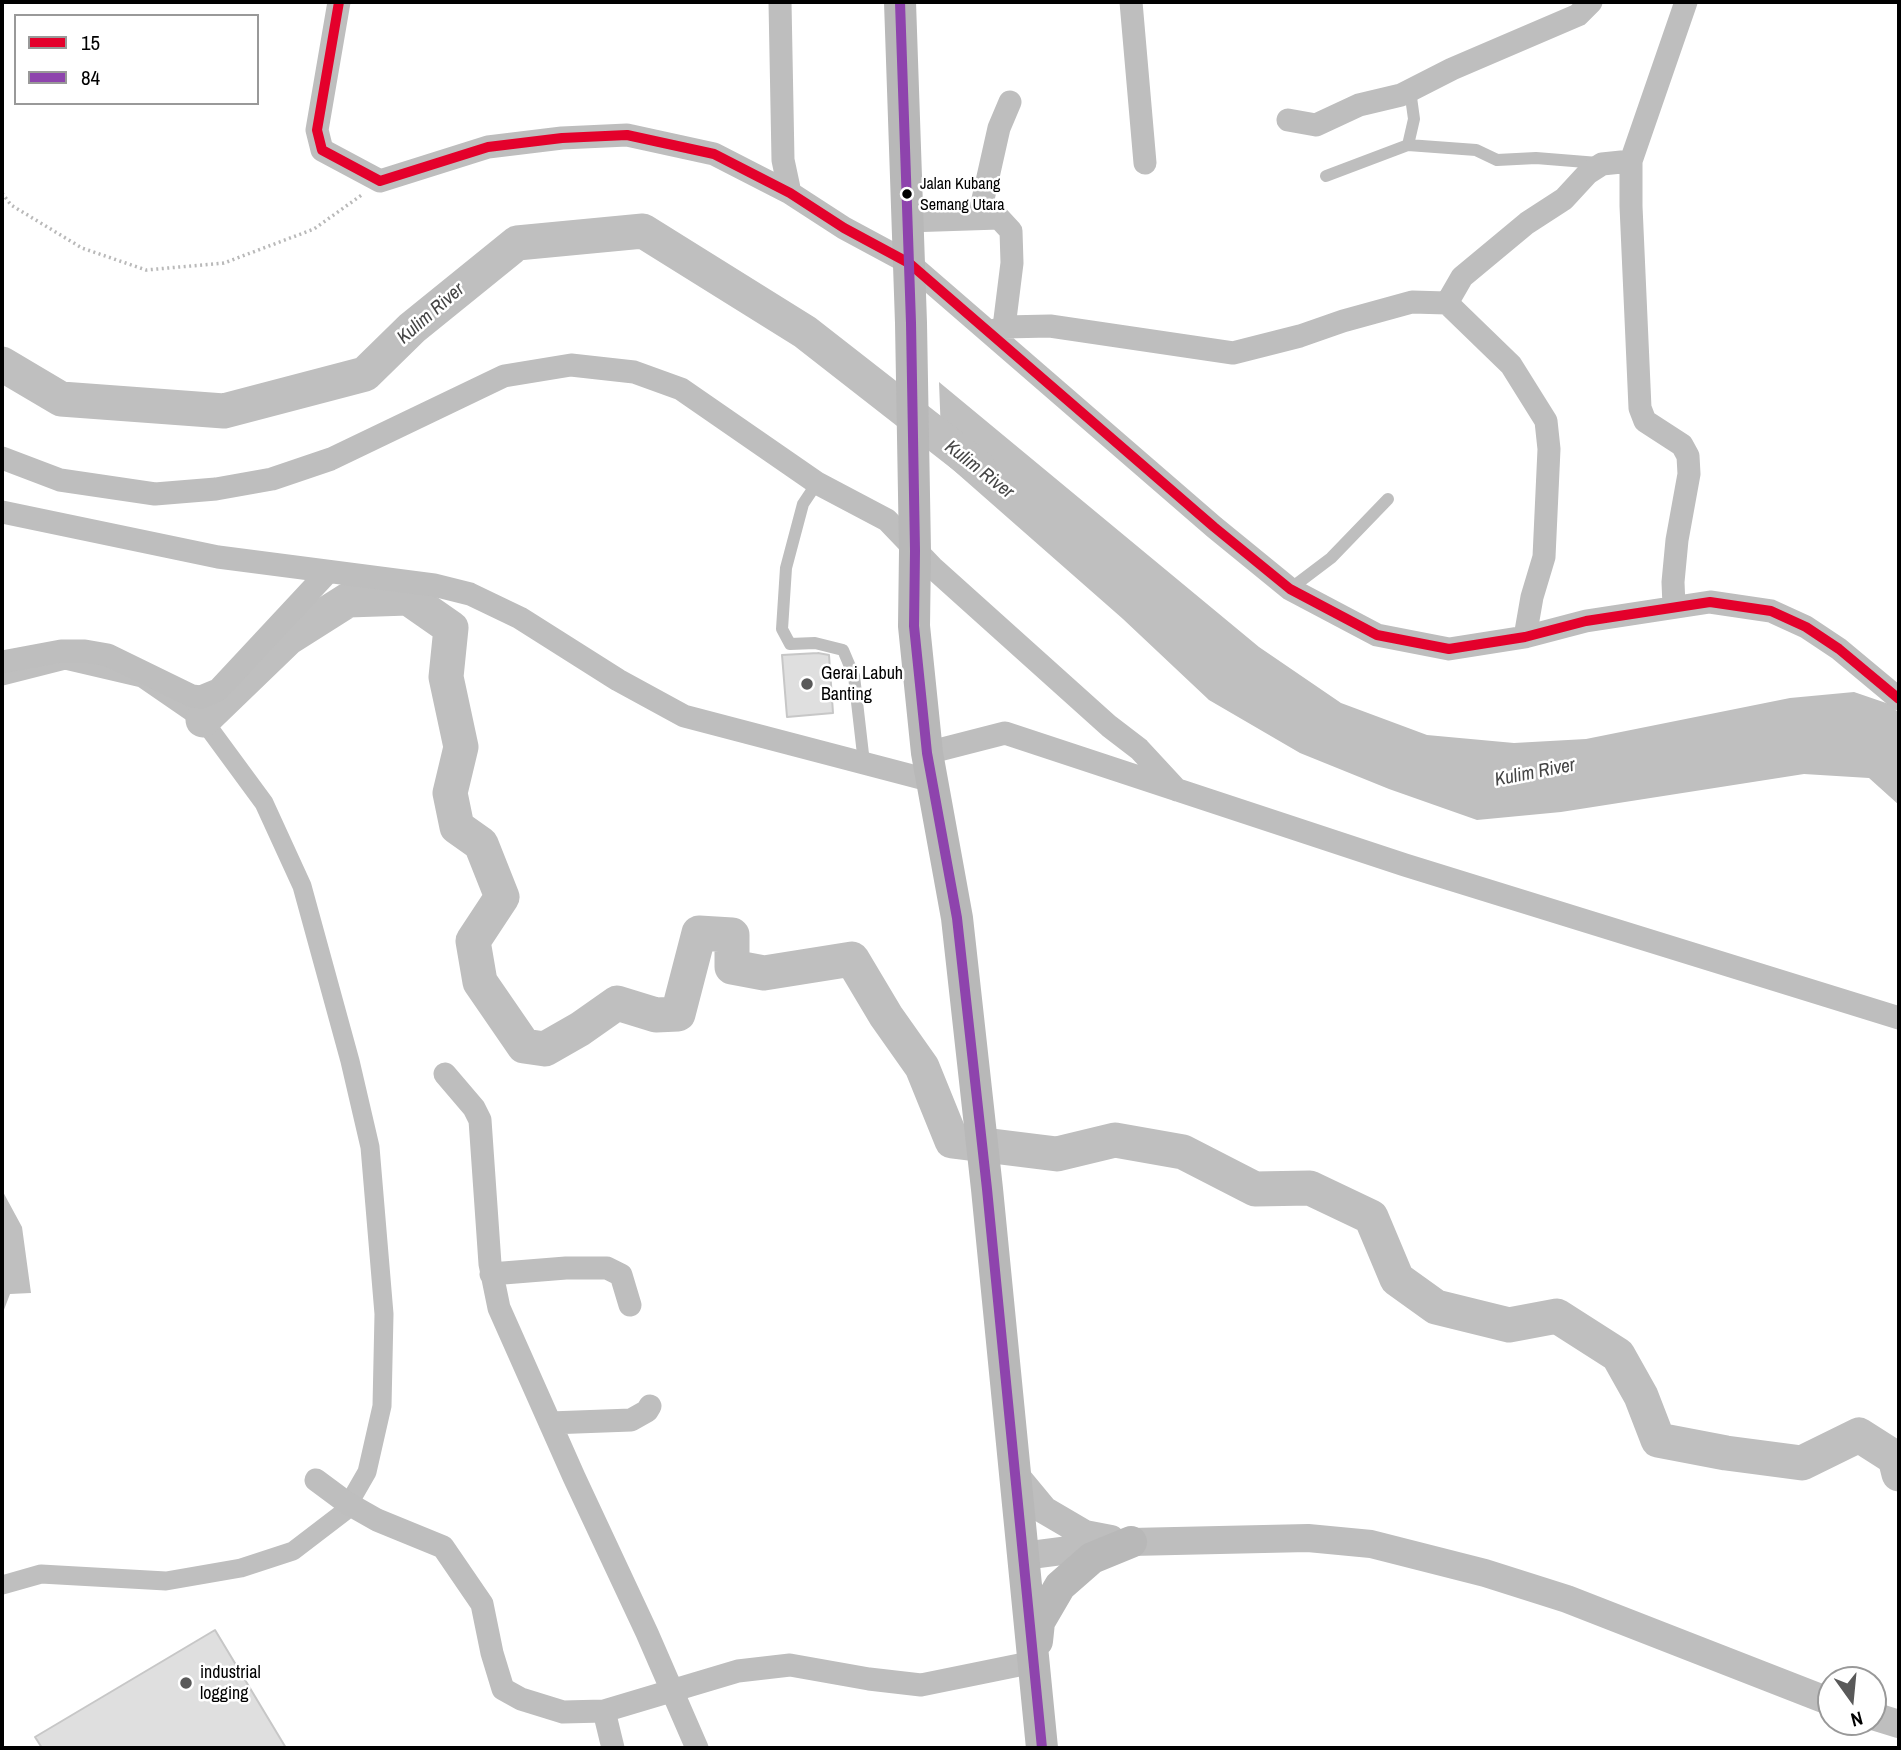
<!DOCTYPE html>
<style>
body{margin:0}
#map{position:relative;width:1901px;height:1750px;overflow:hidden;background:#fff;font-family:"Archivo Narrow",sans-serif}
canvas{display:block}
.frame{position:absolute;inset:0;border:4px solid #000;pointer-events:none}
.legend{position:absolute;left:14px;top:14px;width:245px;height:91px;box-sizing:border-box;background:#fff;border:2px solid #999;margin:0;padding:9px 12px;list-style:none;font-size:21px;color:#000}
.legend li{display:flex;align-items:center;gap:14px;height:35px}
.legend b{width:35px;border:2px solid #999}
.north{position:absolute;left:1817px;top:1666px;width:70px;height:70px;box-sizing:border-box;background:#fff;border:2px solid #999;border-radius:50%;rotate:165deg;font-size:19px;font-weight:700;line-height:28px;text-align:center;color:#000}
.north::after{content:'';display:block;margin:auto;width:24px;height:32px;background:#595959;clip-path:polygon(50% 0,100% 100%,50% 72%,0 100%)}
</style>
<div id="map">
<canvas width="1901" height="1750"></canvas>
<div class="frame"></div>
<ul class="legend">
<li><b style="height:9px;background:#e4002b"></b>15</li>
<li><b style="height:9px;background:#8e44ad"></b>84</li>
</ul>
<div class="north">N</div>
</div>
<script>
const g = document.querySelector('canvas').getContext('2d');
g.lineJoin = 'round';
function paint(path, color) {
  g.fillStyle = color;
  g.fill(path, 'evenodd');
}
function toPath(rows) {
  const path = new Path2D();
  for (const r of rows) {
    path.moveTo(r[0], r[1]);
    for (let i = 2; i < r.length; i += 2) path.lineTo(r[i], r[i + 1]);
  }
  return path;
}
function trace(path, color, width, dash) {
  g.strokeStyle = color;
  g.lineWidth = width;
  g.lineCap = dash ? 'butt' : 'round';
  g.setLineDash(dash || []);
  g.stroke(path);
}
function label(font, color, halo, rows, align = 'center') {
  g.font = font + ' "Archivo Narrow",sans-serif';
  g.lineWidth = 5;
  g.setLineDash([]);
  g.textBaseline = 'middle';
  g.strokeStyle = halo;
  g.fillStyle = color;
  for (const [text, x, y, turn = 0] of rows) {
    g.save();
    g.translate(x, y);
    g.rotate((+turn || 0) * Math.PI / 180);
    g.textAlign = isNaN(turn) ? turn : align;
    if (halo) g.strokeText(text, 0, 0);
    g.fillText(text, 0, 0);
    g.restore();
  }
}
const water = toPath([
 [939,382,1259,647,1341,703,1427,735,1514,743,1586,739,1790,698,1854,692,1889,704,1899,713,1899,805,1869,778,1804,774,1561,812,1477,820,1389,789,1300,753,1209,700,1123,619,942,460],
 [2,1190,22,1227,31,1293,10,1294,2,1315]
]);
const canal = toPath([
 [2,676,65,660,142,678,203,720,264,803,302,886,350,1061,370,1147,384,1314,382,1406,367,1472,344,1512,293,1551,241,1568,166,1581,41,1574,2,1585]
]);
const river = toPath([
 [2,364,61,399,224,411,365,374,412,328,517,243,643,231,805,332,978,467],
 [203,720,288,638,348,600,408,598,451,628,446,677,461,747,450,793,457,827,481,844,502,897,473,941,480,982,524,1046,545,1049,580,1029,617,1003,656,1015,678,1014,699,933,732,935,732,967,764,973,852,959,886,1016,922,1067,952,1141,1057,1154,1115,1140,1183,1152,1255,1189,1310,1188,1371,1217,1397,1279,1436,1307,1509,1325,1557,1316,1618,1355,1641,1396,1658,1440,1726,1453,1802,1463,1859,1435,1895,1458,1899,1474]
]);
const building = toPath([
 [818,653,829,655,833,713,787,717,782,655,818,653],
 [215,1630,286,1748,42,1748,35,1737,215,1630]
]);
const path = toPath([
 [2,193,11,205,82,248,146,270,224,263,314,229,363,194]
]);
const service = toPath([
 [1408,145,1414,119,1410,90],
 [1326,176,1408,145,1476,150,1497,160,1536,158,1598,163],
 [817,483,803,504,786,568,782,629,790,644,815,643,843,650,854,676,864,763],
 [1290,589,1331,558,1388,499]
]);
const minor = toPath([
 [339,2,317,130,322,150,380,181,488,147,562,138,627,135,714,154,790,193,844,228,909,263,1214,527,1290,589,1377,635,1449,649,1525,637,1586,621,1710,602,1771,611,1806,627,1839,649,1899,699],
 [780,2,783,160,790,193],
 [1131,2,1145,163],
 [1288,120,1316,125,1359,105,1401,95,1452,69,1578,15,1591,2],
 [979,217,999,128,1010,102],
 [907,221,999,218,1011,231,1012,263,1004,327],
 [1447,303,1462,277,1527,223,1564,199,1588,173,1602,164,1631,161],
 [990,332,1004,327,1050,326,1233,353,1300,336,1343,321,1412,302,1447,303,1511,365,1546,421,1549,449,1544,557,1532,597,1525,637],
 [2,458,60,480,155,494,216,489,272,479,331,459,504,376,571,365,634,372,681,389,817,483,887,520,932,567,1109,726,1139,749,1177,790],
 [2,512,218,557,434,585,470,594,520,618,618,680,684,716,932,781],
 [1674,606,1673,582,1677,540,1689,474,1688,456,1682,445,1645,421,1640,408,1631,206,1631,161,1686,2],
 [2,662,61,651,85,651,108,655,192,696,201,697,218,690,328,572],
 [927,753,1005,733,1405,865,1899,1018],
 [445,1074,474,1108,480,1120,490,1264,499,1308,574,1477,647,1633,697,1748],
 [491,1274,566,1268,607,1268,621,1275,630,1305],
 [550,1423,631,1420,647,1411,650,1406],
 [316,1480,347,1503,377,1520,443,1547,482,1604,492,1653,503,1689,521,1699,563,1712,604,1711,738,1671,790,1665,869,1679,921,1685,1034,1662],
 [604,1711,613,1748]
]);
const tertiary = toPath([
 [1015,1475,1044,1510,1085,1534,1111,1539],
 [1023,1556,1131,1542,1308,1538,1371,1544,1485,1573,1567,1599,1831,1702],
 [1873,1716,1899,1724]
]);
const secondary = toPath([
 [900,2,911,323,915,551,914,626,927,753,957,918,987,1189,1042,1748],
 [1037,1641,1039,1622,1060,1586,1092,1558,1131,1542]
]);
const bus1 = toPath([
 [339,2,317,130,322,150,380,181,488,147,562,138,627,135,714,154,790,193,844,228,909,263,1214,527,1290,589,1377,635,1449,649,1525,637,1586,621,1710,602,1771,611,1806,627,1839,649,1899,699]
]);
const bus2 = toPath([
 [900,2,911,323,915,551,914,626,927,753,957,918,987,1189,1042,1748]
]);
const markers = [
 [907,194,6,"#000"],
 [807,684,7,"#595959"],
 [186,1683,7,"#595959"]
];
const busNames = [
 ["Jalan Kubang",920,185],
 ["Semang Utara",920,206]
];
const poiNames = [
 ["Gerai Labuh",821,674],
 ["Banting",821,695],
 ["industrial",200,1673],
 ["logging",200,1694]
];
const waterNames = [
 ["Kulim River",431,314,-41],
 ["Kulim River",979,470,38],
 ["Kulim River",1535,773,-11]
];
paint(water, '#bfbfbf');
trace(canal, '#bfbfbf', 19);
trace(river, '#bfbfbf', 35);
paint(building, '#dfdfdf');
trace(building, '#c7c7c7', 2);
trace(path, '#b9b9b9', 3.5, [2, 3.5]);
trace(service, '#bebebe', 12);
trace(minor, '#bebebe', 23);
trace(tertiary, '#bebebe', 28);
trace(secondary, '#b8b8b8', 32);
trace(bus1, '#e4002b', 10);
trace(bus2, '#8e44ad', 10);
for (const [x, y, r, color] of markers) {
  const dot = new Path2D();
  dot.arc(x, y, r, 0, 2 * Math.PI);
  g.fillStyle = color;
  g.fill(dot);
  trace(dot, '#fff', 2.5);
}
label('16px', '#000', '#fff', busNames, 'left');
label('18px', '#000', '#fff', poiNames, 'left');
label('italic 19px', '#444', '#fff', waterNames);
</script>
